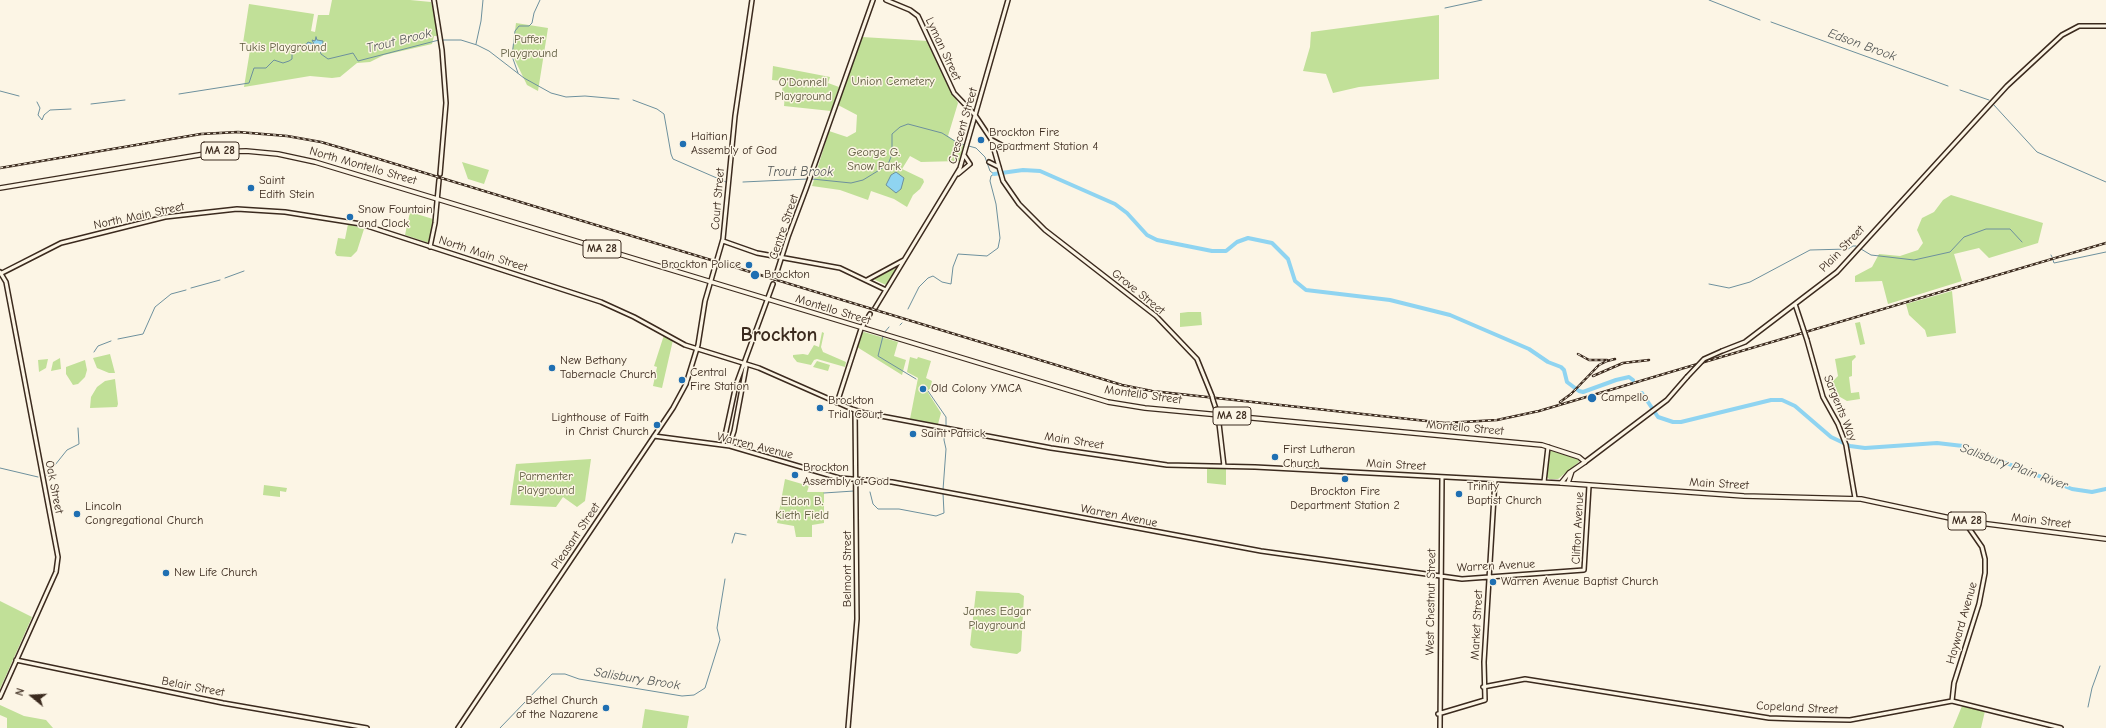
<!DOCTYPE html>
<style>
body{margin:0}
#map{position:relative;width:2106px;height:728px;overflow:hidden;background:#fcf5e5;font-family:"Comic Neue",sans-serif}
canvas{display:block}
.north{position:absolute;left:12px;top:676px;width:40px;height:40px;-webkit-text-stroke:3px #fcf5e5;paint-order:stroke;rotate:288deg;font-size:11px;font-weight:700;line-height:16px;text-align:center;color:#3b2a1e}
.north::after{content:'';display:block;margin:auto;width:14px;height:18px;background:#3b2a1e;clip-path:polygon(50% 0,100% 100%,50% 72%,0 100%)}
</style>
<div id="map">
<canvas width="2106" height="728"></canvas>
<div class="north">N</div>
</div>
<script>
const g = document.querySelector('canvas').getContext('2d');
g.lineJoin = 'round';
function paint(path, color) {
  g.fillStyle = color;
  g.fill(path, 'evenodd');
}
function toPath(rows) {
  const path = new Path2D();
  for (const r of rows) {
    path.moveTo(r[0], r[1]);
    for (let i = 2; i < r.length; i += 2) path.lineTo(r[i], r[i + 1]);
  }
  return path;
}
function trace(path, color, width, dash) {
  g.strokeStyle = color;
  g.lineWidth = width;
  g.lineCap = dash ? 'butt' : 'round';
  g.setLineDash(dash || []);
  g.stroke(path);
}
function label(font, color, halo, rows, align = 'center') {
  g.font = font + ' "Comic Neue",sans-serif';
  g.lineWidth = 3;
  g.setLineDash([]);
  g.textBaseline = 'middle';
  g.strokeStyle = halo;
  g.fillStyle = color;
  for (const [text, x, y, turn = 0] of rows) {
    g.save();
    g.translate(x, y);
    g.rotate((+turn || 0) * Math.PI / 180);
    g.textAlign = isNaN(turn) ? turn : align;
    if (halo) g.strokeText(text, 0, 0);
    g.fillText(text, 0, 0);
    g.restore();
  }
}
const green = toPath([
 [332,0,410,0,431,2,439,36,434,36,432,44,384,55,370,62,357,63,340,77,332,78,310,76,244,87,251,44,243,43,249,4,314,14,311,31,315,32,318,15,329,15],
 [1439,15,1439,79,1359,87,1333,93,1326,74,1303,71,1310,47,1311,32],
 [516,23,548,28,538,91,527,85,512,54],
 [862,37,928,41,958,103,948,136,959,144,964,145,959,161,921,162,910,156,902,169,923,179,924,182,920,189,913,195,907,207,894,199,871,191,868,200,840,190,812,186,829,131,847,137,856,132,857,115,838,105],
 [773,66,830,77,828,83,839,87,831,111,784,106,785,94,782,93,783,81,772,80],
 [462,162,489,170,484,184,468,179],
 [1951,195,2043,223,2038,243,1989,258,1979,248,1954,254,1962,281,1888,304,1882,281,1855,282,1855,276,1872,267,1879,254,1900,256,1918,250,1923,243,1917,230,1922,218,1934,212,1943,200],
 [410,212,433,219,429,243,405,235],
 [348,224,364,229,357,251,351,257,337,256,335,253,338,238,345,239],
 [897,268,886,285,873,279,881,274],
 [1952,291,1956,333,1927,337,1925,330,1909,315,1906,304],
 [1188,312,1201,312,1202,325,1180,327,1180,313],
 [1860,322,1865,344,1860,345,1855,323],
 [822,332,824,333,821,347,823,352,846,362,845,367,817,359,814,360,811,365,797,362,793,357,793,355,803,354,808,355,814,345,819,347],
 [864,332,898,342,894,356,906,360,902,375,857,347,862,333],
 [664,335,673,340,662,388,653,386,657,367,654,366],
 [110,354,115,373,109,373,97,368,93,358],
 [1855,355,1856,357,1852,361,1852,376,1849,377,1851,393,1859,392,1860,399,1847,401,1828,390,1828,386,1838,376,1835,359],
 [910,357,917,359,918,357,931,361,926,378,932,381,931,385,932,387,927,391,941,413,938,424,910,419,918,378,907,372],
 [60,358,61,369,51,371,53,362],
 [48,359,46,368,39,372,38,360],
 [85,360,87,370,85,377,78,384,73,385,66,374,66,367],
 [817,361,830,365,828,371,813,367],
 [115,379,118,404,117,407,90,408,91,397,97,387,105,381],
 [1549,450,1578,459,1579,462,1558,479,1549,479,1547,477],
 [591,459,585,501,577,507,563,497,556,507,510,505,516,464],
 [1207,469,1226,469,1226,485,1207,483],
 [785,479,809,486,807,492,824,492,824,523,812,525,812,537,796,537,794,526,777,523],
 [264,485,287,488,286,492,280,491,280,497,263,495],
 [976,591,1019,593,1024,596,1021,651,1017,654,973,648,970,645],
 [0,601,32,617,0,689],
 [0,705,24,716,46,720,53,728,7,728,7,718,0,715],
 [1962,706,1985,711,1981,728,1953,728],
 [645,709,689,716,687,728,642,728]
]);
const water = toPath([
 [316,37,317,40,323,41,322,49,305,46,308,42,314,44,312,40,315,41,316,37],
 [896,172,904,178,901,189,896,193,886,185,891,175,896,172]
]);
const stream = toPath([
 [1709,0,1760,20],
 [1445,8,1482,0],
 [1771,22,1948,86],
 [442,40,461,40,477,45,489,51,524,78,551,93,566,97,585,96,619,99],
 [476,44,481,21,483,0],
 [319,48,321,54,328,59,353,53,358,61,439,40],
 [518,73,512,56,515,31,519,26,529,26,532,23,534,13,540,0],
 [1960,90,1989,100],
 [0,91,19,96],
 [179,94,249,83,254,68,266,68,274,60,283,63,289,61,292,59,292,52,305,44],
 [633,100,657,109,664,114,671,154,673,159,726,182],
 [37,102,40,108,38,115,42,120,44,115,50,110,71,109],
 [91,104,125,100],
 [1993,104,2037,152,2106,182],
 [812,179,851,183,863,180,881,169,889,162,892,154,892,134,900,127,908,124,942,133,958,143,976,148,985,157,990,171,994,174,991,176,990,181,996,204,1000,238,998,248,987,256,958,254,953,267,951,284,942,282,933,276,928,278,919,287,908,309],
 [743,182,808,179],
 [1861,249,1871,255,1914,260,1950,252,1964,237,1986,229,2010,229,2022,242],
 [2051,255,2052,257],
 [2053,260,2054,263,2106,252],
 [225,278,244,271],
 [1709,284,1729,288,1750,282,1810,250,1848,249,1853,246,1856,246],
 [191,288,220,280],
 [900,325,902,323],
 [884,333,889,327],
 [883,336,878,356,916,379],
 [118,339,143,334,155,307,171,294,186,290],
 [94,352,98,346,111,341],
 [928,391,946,417,946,426],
 [0,468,38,477],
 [47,475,67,450,79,444,78,428],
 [943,490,946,449,944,440,945,430],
 [870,492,873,504,878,509,899,509,936,516,944,513,943,493],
 [824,493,854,491],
 [732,543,735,533,746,535],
 [2088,707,2092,688,2100,666],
 [500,728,552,674,565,674,579,679,682,696,694,695,705,688,720,640,717,628,725,579]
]);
const river = toPath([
 [994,174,1023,170,1040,171,1115,204,1127,213,1147,235,1157,240,1212,251,1226,251,1237,242,1248,238,1272,243,1288,259,1295,281,1306,290,1390,300,1450,315,1529,349,1548,362,1561,367,1564,370,1567,382,1579,391,1583,392,1616,380,1629,377,1633,380],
 [1642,393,1658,417,1673,422,1681,422,1771,400,1782,400,1795,406,1831,437,1850,446,1865,448,1937,443,1963,446,2072,489,2092,492,2106,489]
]);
const secondaryTunnel = toPath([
 [870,314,875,308]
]);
const secondary = toPath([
 [434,0,442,50,446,103,440,174],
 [886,0,910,10,918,16,954,93,975,115,991,139,1003,181,1019,204,1045,230,1156,316,1197,359,1212,396],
 [992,140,1003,146,1020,147],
 [989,162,999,167],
 [958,174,970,164,964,155],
 [723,241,757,253,840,268,886,290],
 [430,247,435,223,439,180],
 [0,272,6,282,58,557,56,572,0,697],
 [0,274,61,243,165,217,237,209,285,212,361,224,601,302,634,317,685,345,759,368,852,409,865,413,1051,448,1167,465,1255,467,1561,483],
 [775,278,788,237,806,189,873,0],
 [867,280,904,260],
 [1795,304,1803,328],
 [875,308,960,168,1008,0],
 [1807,340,1823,397,1838,424,1846,445,1855,498],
 [1722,351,1745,342,1837,272,2007,86,2062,35,2079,26,2106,26],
 [1213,400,1218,415,1224,466],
 [837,403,861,329,870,314],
 [654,436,730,446,839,478,892,482,1261,551,1462,579,1584,570,1589,486],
 [723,445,736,385,773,284],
 [729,446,734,431,746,367,745,364],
 [1585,462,1667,400,1687,377],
 [1544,482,1548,447],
 [16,660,223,703,367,728],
 [1483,687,1525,679,1769,718,1797,719,1850,720,1952,701,2061,728],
 [1952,701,1954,683,1979,604,1985,573,1985,559,1982,547,1964,521],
 [1438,714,1485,700,1484,662,1495,480],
 [458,728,673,408,686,384,698,345,705,301,723,239,735,116,752,0],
 [848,728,857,619,855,410],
 [1440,728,1442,477]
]);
const primary = toPath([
 [0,188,217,152,246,151,278,154,315,162,1108,402,1145,408,1542,445,1579,457,1585,462,1569,473,1561,483,1744,496,1861,499,1964,521,2106,539],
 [1568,483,1572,471]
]);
const rail = toPath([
 [0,168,201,134,238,132,287,136,321,142,369,156,1122,385,1152,391,1445,423,1497,420,1539,411,2106,243],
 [1578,354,1589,360,1607,360],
 [1593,376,1623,363,1649,360],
 [1560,402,1571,394,1599,365,1607,361,1615,359]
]);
const secondaryBridge = toPath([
 [1803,328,1807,340],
 [1687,377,1704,359,1722,351],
 [1212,396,1213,400]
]);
const markers = [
 [981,140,4,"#1f6fb2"],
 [683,144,4,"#1f6fb2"],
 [251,188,4,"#1f6fb2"],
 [350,217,4,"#1f6fb2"],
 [749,265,4,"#1f6fb2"],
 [755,275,5,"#1f6fb2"],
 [552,368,4,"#1f6fb2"],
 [682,380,4,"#1f6fb2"],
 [923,389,4,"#1f6fb2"],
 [1592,398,5,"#1f6fb2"],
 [820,408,4,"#1f6fb2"],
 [657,425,4,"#1f6fb2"],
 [913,434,4,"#1f6fb2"],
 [1275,457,4,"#1f6fb2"],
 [795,475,4,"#1f6fb2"],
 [1345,479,4,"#1f6fb2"],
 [1459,494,4,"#1f6fb2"],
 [77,514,4,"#1f6fb2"],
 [166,573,4,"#1f6fb2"],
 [1493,582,4,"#1f6fb2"],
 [606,708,4,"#1f6fb2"]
];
const shields = [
 [220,151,38],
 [602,249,38],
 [1232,416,38],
 [1967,521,38]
];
const shieldNames = [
 ["MA 28",220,151],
 ["MA 28",602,249],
 ["MA 28",1232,416],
 ["MA 28",1967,521]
];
const parkNames = [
 ["Puffer",529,40],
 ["Playground",529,54],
 ["Tukis Playground",283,48],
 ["Union Cemetery",893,82],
 ["O'Donnell",803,83],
 ["Playground",803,97],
 ["George G.",874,153],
 ["Snow Park",874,167],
 ["Parmenter",546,477],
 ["Playground",546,491],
 ["Eldon B.",802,502],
 ["Kieth Field",802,516],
 ["James Edgar",997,612],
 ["Playground",997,626]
];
const streetNames = [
 ["Lyman Street",943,49,65],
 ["Crescent Street",963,126,-74],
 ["North Montello Street",363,166,16],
 ["Court Street",718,199,-85],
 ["North Main Street",139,216,-12],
 ["Centre Street",784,227,-71],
 ["Plain Street",1842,249,-46],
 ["North Main Street",483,254,18],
 ["Grove Street",1138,292,39],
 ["Montello Street",833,310,17],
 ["Montello Street",1143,395,8],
 ["Sargents Way",1840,408,68],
 ["Montello Street",1465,428,5],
 ["Main Street",1074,441,9],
 ["Warren Avenue",755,446,14],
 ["Main Street",1396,465,3],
 ["Main Street",1719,484,3],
 ["Oak Street",54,487,79],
 ["Warren Avenue",1119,516,11],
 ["Main Street",2041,521,7],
 ["Clifton Avenue",1578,528,-87],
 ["Pleasant Street",576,536,-56],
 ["Warren Avenue",1496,566,-3],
 ["Belmont Street",848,569,-90],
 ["West Chestnut Street",1431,602,-89],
 ["Hayward Avenue",1962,623,-74],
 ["Market Street",1477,625,-87],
 ["Belair Street",193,687,11],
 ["Copeland Street",1797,708,3]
];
const poiNames = [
 ["Brockton Fire",989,133],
 ["Department Station 4",989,147],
 ["Haitian",691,137],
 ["Assembly of God",691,151],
 ["Saint",259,181],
 ["Edith Stein",259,195],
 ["Snow Fountain",358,210],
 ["and Clock",358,224],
 ["Brockton Police",741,265,"right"],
 ["Brockton",764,275],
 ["New Bethany",560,361],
 ["Tabernacle Church",560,375],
 ["Central",690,373],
 ["Fire Station",690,387],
 ["Old Colony YMCA",931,389],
 ["Campello",1601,398],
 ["Brockton",828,401],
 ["Trial Court",828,415],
 ["Lighthouse of Faith",649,418,"right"],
 ["in Christ Church",649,432,"right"],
 ["Saint Patrick",921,434],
 ["First Lutheran",1283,450],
 ["Church",1283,464],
 ["Brockton",803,468],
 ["Assembly of God",803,482],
 ["Trinity",1467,487],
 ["Baptist Church",1467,501],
 ["Brockton Fire",1345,492,"center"],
 ["Department Station 2",1345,506,"center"],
 ["Lincoln",85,507],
 ["Congregational Church",85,521],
 ["New Life Church",174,573],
 ["Warren Avenue Baptist Church",1501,582],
 ["Bethel Church",598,701,"right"],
 ["of the Nazarene",598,715,"right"]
];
const waterNames = [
 ["Trout Brook",399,41,-14],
 ["Edson Brook",1862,45,20],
 ["Trout Brook",800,172],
 ["Salisbury Plain River",2014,467,20],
 ["Salisbury Brook",637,679,9]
];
const townNames = [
 ["Brockton",779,335]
];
paint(green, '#c1e098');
paint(water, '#8fd4f1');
trace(water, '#6d909d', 1);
trace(stream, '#6d909d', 1);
trace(river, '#8fd4f1', 4);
trace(secondaryTunnel, '#d5ccbd', 3, [3, 1.5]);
trace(secondary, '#3b2a1e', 6);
trace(primary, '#3b2a1e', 6);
trace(secondary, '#fcf5e5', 3);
trace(primary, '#fcf5e5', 3.5);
trace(rail, '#3b2a1e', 2.5);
trace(rail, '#fcf5e5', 1, [3]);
trace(secondaryBridge, '#3b2a1e', 6, []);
trace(secondaryBridge, '#fcf5e5', 3);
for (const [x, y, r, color] of markers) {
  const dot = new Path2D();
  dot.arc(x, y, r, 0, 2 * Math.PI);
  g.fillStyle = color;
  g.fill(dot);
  trace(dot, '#fcf5e5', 1.5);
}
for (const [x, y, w] of shields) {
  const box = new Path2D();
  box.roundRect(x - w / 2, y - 9, w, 18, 3);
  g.fillStyle = '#fcf5e5';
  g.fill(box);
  trace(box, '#3b2a1e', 1);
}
label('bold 11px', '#3b2a1e', null, shieldNames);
label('12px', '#5c583c', '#fcf5e5', parkNames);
label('12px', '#3b2a1e', '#fcf5e5', streetNames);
label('12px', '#3b2a1e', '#fcf5e5', poiNames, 'left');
label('italic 13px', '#505453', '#fcf5e5', waterNames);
label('bold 20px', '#3b2a1e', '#fcf5e5', townNames);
</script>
